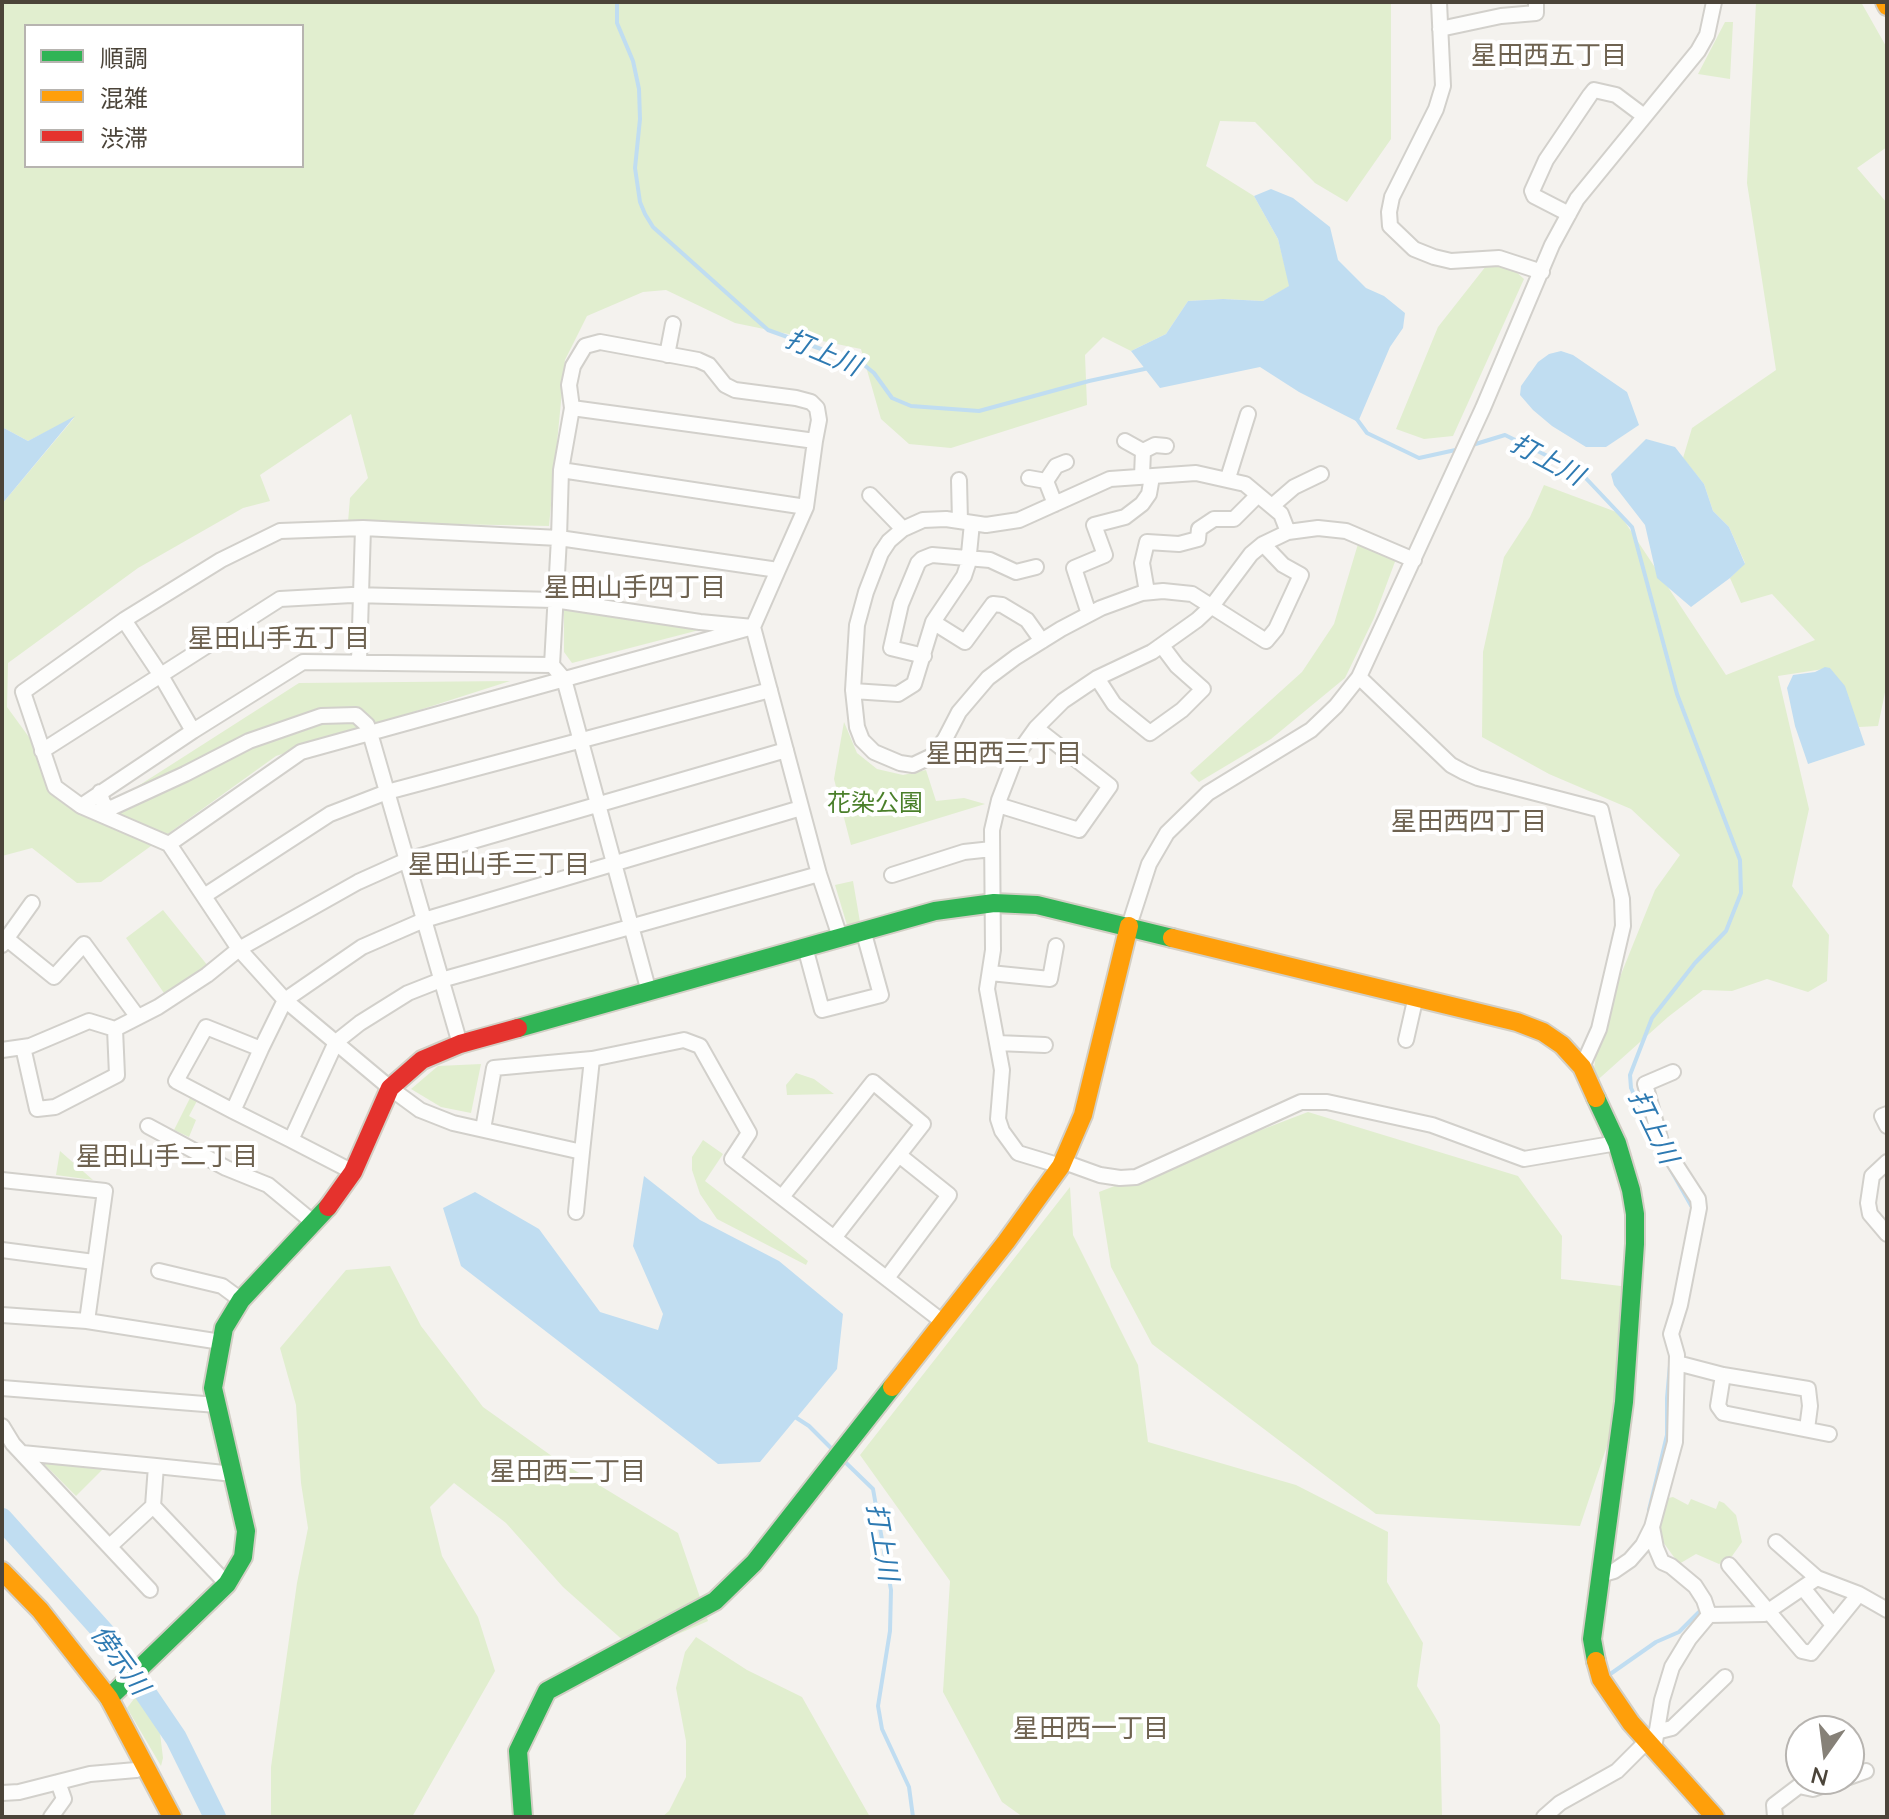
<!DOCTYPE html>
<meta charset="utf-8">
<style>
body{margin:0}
#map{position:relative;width:1889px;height:1819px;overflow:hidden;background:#f4f2ee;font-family:Lato,"Noto Sans JP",sans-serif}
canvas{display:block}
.frame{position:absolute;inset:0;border:4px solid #4b4439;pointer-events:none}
.legend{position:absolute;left:24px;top:24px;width:280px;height:144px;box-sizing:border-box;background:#fff;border:2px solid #b7b4b0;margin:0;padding:10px 14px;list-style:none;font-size:24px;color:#4b4439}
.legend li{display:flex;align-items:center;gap:16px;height:40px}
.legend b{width:40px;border:2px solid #b7b4b0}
.north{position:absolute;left:1785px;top:1715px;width:80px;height:80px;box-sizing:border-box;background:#fff;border:2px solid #b7b4b0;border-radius:50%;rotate:194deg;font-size:22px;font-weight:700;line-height:32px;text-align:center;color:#4b4439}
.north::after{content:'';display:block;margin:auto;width:28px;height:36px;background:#868178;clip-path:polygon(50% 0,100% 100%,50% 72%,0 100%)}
</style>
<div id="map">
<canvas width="1889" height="1819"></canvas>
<div class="frame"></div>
<ul class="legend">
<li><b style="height:10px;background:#30b455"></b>順調</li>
<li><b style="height:10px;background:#ff9f0a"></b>混雑</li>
<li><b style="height:10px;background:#e5322d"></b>渋滞</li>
</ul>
<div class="north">N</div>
</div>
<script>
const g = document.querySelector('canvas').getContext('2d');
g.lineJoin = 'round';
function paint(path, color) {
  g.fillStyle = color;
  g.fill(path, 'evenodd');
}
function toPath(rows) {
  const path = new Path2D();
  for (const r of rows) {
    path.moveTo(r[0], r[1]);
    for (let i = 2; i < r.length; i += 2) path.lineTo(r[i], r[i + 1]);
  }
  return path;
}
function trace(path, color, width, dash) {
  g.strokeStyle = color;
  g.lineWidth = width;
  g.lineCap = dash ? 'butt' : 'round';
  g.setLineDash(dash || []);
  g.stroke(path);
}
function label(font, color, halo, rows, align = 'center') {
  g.font = font + ' Lato,"Noto Sans JP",sans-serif';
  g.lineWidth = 8;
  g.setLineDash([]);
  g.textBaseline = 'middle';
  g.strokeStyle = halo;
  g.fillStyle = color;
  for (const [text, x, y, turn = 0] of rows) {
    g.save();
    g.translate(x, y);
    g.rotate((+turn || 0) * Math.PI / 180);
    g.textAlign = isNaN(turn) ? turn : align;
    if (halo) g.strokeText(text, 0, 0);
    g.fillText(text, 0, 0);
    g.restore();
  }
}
const green = toPath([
 [2,2,1391,2,1391,139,1347,202,1315,183,1255,122,1220,121,1206,166,1254,196,1278,239,1290,286,1263,301,1223,299,1188,301,1166,334,1131,351,1103,337,1085,355,1087,405,951,448,909,444,881,419,861,349,735,323,666,290,643,292,587,316,565,360,549,526,348,522,350,498,368,478,351,414,260,475,270,501,243,508,138,568,8,663,7,707,88,818,299,683,510,681,276,756,101,882,77,883,32,848,2,856,2,504,74,418,28,441,2,427],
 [26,26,302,26,302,166,26,166],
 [1756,2,1861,2,1887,48,1887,147,1857,168,1887,203,1887,683,1878,726,1859,727,1830,668,1778,676,1809,809,1792,886,1829,935,1827,981,1808,992,1767,979,1732,991,1703,990,1668,1017,1592,1085,1599,1029,1655,890,1680,855,1631,809,1549,774,1482,737,1483,652,1504,557,1530,517,1544,485,1619,513,1726,675,1815,640,1772,594,1741,603,1730,578,1745,563,1729,527,1713,511,1704,484,1683,458,1692,428,1776,370,1747,183],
 [1725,22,1733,22,1730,79,1698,74],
 [1486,266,1511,267,1524,279,1453,436,1424,439,1396,429,1438,327],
 [1358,544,1396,559,1374,618,1345,678,1271,739,1199,782,1190,773,1302,672,1334,624],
 [564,608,707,628,572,663,564,652],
 [844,722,857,753,877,769,903,775,926,770,936,801,964,798,985,804,851,845,834,779],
 [853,881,860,922,847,925,835,885],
 [163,910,208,966,166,996,126,938],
 [481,1064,471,1113,441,1107,411,1089,438,1066],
 [796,1073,814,1079,834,1094,787,1095,786,1085],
 [191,1096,198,1099,189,1116,196,1120,189,1137,174,1130],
 [1308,1112,1518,1176,1562,1236,1561,1279,1621,1286,1612,1431,1580,1526,1376,1514,1152,1344,1111,1267,1099,1192],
 [703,1140,723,1154,705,1181,808,1261,806,1265,717,1219,700,1194,692,1170,692,1157],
 [60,1151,93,1180,56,1175],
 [1070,1187,1073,1235,1138,1365,1148,1442,1296,1485,1388,1532,1387,1582,1423,1643,1417,1686,1440,1725,1442,1817,1023,1817,1002,1802,943,1692,950,1581,860,1455],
 [390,1266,421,1326,483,1407,556,1459,678,1533,708,1621,646,1648,626,1643,563,1587,506,1523,454,1483,430,1507,442,1556,478,1617,495,1671,412,1817,271,1817,271,1767,297,1583,308,1528,301,1483,296,1405,280,1348,346,1270],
 [41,1461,103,1469,76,1496],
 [1673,1497,1688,1505,1691,1499,1716,1509,1719,1501,1724,1503,1736,1515,1742,1542,1730,1559,1719,1564,1696,1554,1679,1564,1663,1542,1658,1531,1664,1499],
 [696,1637,747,1670,802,1697,870,1817,662,1817,669,1811,686,1777,686,1741,676,1688,685,1652],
 [140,1691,163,1726,160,1733,163,1758,161,1766,127,1708]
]);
const water = toPath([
 [1271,189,1293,198,1330,227,1338,260,1366,288,1384,296,1405,313,1403,328,1390,347,1358,422,1299,392,1260,367,1160,388,1131,351,1166,334,1188,301,1223,299,1263,301,1289,286,1278,239,1254,196],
 [1561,351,1573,355,1627,392,1639,425,1606,447,1586,447,1552,426,1533,410,1520,395,1521,386,1538,362,1549,354],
 [75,416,2,504,2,427,28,441],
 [1646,439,1675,447,1704,484,1713,511,1729,527,1745,564,1730,578,1691,607,1657,578,1645,525,1614,485,1611,474],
 [1825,667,1830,668,1845,686,1865,745,1808,764,1795,726,1787,688,1793,675,1815,672],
 [644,1176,700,1220,779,1261,843,1314,837,1369,760,1462,718,1464,461,1266,443,1208,475,1192,539,1229,600,1312,658,1330,663,1314,633,1246]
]);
const stream = toPath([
 [617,2,617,23,633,61,639,89,640,119,635,168,640,202,645,214,653,227,768,330,863,364,874,373,892,398,911,406,979,411,1089,381,1149,368],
 [1356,418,1367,433,1419,458,1460,449],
 [1469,446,1505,435,1580,472,1632,527,1677,694,1740,860,1741,893,1726,931,1695,963,1652,1018,1630,1075,1631,1088,1650,1128],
 [1668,1165,1693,1209],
 [792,1415,809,1426,834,1451],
 [843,1460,873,1489,891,1590,890,1631,878,1706,882,1729,909,1787,913,1817],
 [1649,1510,1667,1435,1667,1398,1670,1365],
 [1606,1677,1656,1642,1679,1632,1700,1611,1700,1607]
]);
const river = toPath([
 [2,1519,106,1635,176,1738,215,1817]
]);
const street = toPath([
 [1439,2,1443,86,1436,109,1392,197,1389,212,1390,226,1414,249,1434,257,1451,261,1499,258,1542,272],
 [1440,29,1501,16,1536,13,1536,2],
 [1569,214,1534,196,1532,191,1546,160,1590,95,1594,90,1616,95,1644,116],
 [667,355,673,324],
 [572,408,569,385,573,366,585,346,600,342,698,360,709,365,725,385,735,390,796,398,811,402,817,408,819,420,815,441],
 [1125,441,1143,451,1142,476],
 [1143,451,1155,445,1166,446],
 [561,470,806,507],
 [1029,478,1046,481,1055,504],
 [1228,478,1248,414],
 [959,480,960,521],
 [1046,481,1056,466,1066,462],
 [870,495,903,529],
 [1272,506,1294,487,1321,474],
 [1263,544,1283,565,1301,575,1276,629,1266,641,1192,594,1163,591,1142,593,1101,608,1061,629,1016,657,988,678,959,712,945,739,932,756,913,765,900,763,874,752,862,740,857,727,853,690,857,625,866,592,881,553,889,541,903,529,923,520,946,519,986,525,1019,520,1110,479,1196,473,1245,484,1281,514,1288,532],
 [1147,592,1142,563,1147,542,1179,544,1198,539,1199,529,1214,519,1234,519,1258,495],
 [1089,614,1074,568,1105,555,1094,525,1125,517,1142,504,1149,494,1152,477],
 [124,620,160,674,193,731],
 [933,622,965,642,993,604,1002,605,1027,620,1042,641],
 [924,656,891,648,901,604,918,563,922,559,932,555,990,560,1016,572,1036,567],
 [359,661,363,528],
 [552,665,559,538,363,528,280,531,221,560,124,620,23,692,55,787,81,806,193,731,303,662,552,665,564,679,649,992],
 [1359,677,1451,765,1464,772,1478,778,1601,810,1622,899,1623,926,1599,1029,1582,1067],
 [1097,678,1114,704,1150,733,1182,710,1203,689,1177,666,1162,646],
 [853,691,898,694,914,684,933,622,964,576,968,564,972,523],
 [42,751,280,599,352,595,554,600,700,622,753,627,778,570,806,507,815,441,572,408,561,470,559,538,778,570],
 [100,792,103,803,109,809,185,774,249,741,321,716,356,715,367,725,370,733,460,1044],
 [998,805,1079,830,1110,786,1036,728],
 [81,806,169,844,239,949,285,1000,390,1088,420,1110,453,1123,582,1152,592,1059,684,1040,700,1046,749,1133,732,1159,943,1322],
 [169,844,301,752,753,627,819,874,840,937],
 [892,875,964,852,992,849],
 [204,896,330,814,387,792,770,690],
 [1129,926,1149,864,1167,833,1208,793,1311,730,1336,706,1359,677,1483,408,1552,245,1577,199,1698,51,1707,35,1714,2],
 [7,939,54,977,84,944,137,1016],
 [2,945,32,903],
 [805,947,822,1010,881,995,863,930],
 [990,973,1050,979,1056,946],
 [1406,1040,1416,996],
 [997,1043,1045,1045],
 [23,1047,37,1109,55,1107,117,1075,115,1029],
 [261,1049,285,1000,362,947,424,920,801,808],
 [2,1050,30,1046,89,1021,115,1029,158,1007,207,975,239,949,358,882,407,860,786,750],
 [1673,1072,1645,1084,1661,1142,1698,1199,1699,1208,1680,1305,1671,1334,1677,1355,1675,1442,1652,1527,1656,1548,1662,1562,1671,1566,1695,1586,1704,1600,1709,1615],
 [233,1111,261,1049,206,1027,176,1081,233,1111,291,1140],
 [1887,1114,1882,1116,1887,1126],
 [148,1126,226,1168,268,1185,314,1223],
 [483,1129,494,1068,592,1059],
 [1064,1162,1100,1175,1120,1178,1136,1177,1301,1102,1327,1102,1432,1125,1524,1159,1617,1143],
 [1887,1162,1872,1176,1868,1203,1870,1214,1887,1234],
 [1061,1166,1018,1153,1002,1131,998,1119,1002,1070,987,989,993,950,992,830,999,800,1016,756,1036,728,1063,701,1097,678,1152,652,1197,620,1212,606,1251,554,1263,544,1288,532,1318,528,1346,531,1414,560],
 [353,1172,291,1140,336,1042,360,1023,408,993,441,980,819,874],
 [2,1180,105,1191,87,1321,221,1342],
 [782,1197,873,1082,923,1124,834,1238],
 [576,1212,582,1152],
 [2,1250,94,1262],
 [159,1271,222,1286,241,1300],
 [887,1278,949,1195,899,1155],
 [2,1315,87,1321],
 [1677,1363,1723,1375,1808,1389,1810,1406,1807,1429],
 [1723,1375,1718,1406,1723,1413,1829,1434],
 [2,1388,217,1405],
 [2,1426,13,1444,150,1590],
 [22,1453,156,1466],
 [1776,1542,1817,1578],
 [110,1546,153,1506],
 [1729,1565,1802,1651,1811,1653,1859,1594],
 [1600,1575,1614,1571,1630,1560,1643,1545,1652,1527],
 [227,1584,153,1506,156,1466,234,1474],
 [1803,1588,1833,1625],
 [1656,1732,1672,1728,1725,1677],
 [1654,1748,1662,1700,1672,1667,1689,1639,1709,1615,1764,1614,1817,1578,1859,1594,1887,1610],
 [1849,1777,1866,1771],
 [2,1793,19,1792,90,1774,136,1770,145,1766],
 [51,1817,64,1799,58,1782],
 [1544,1817,1560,1803,1617,1771,1647,1741],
 [1775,1817,1774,1805,1799,1786,1813,1789,1842,1779]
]);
const fast = toPath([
 [518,1028,935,911,994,903,1037,905,1172,938],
 [1596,1661,1592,1639,1624,1402,1635,1244,1635,1214,1631,1190,1617,1143,1596,1098],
 [109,1698,227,1584,243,1557,246,1531,213,1388,224,1328,241,1300,328,1207],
 [523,1817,518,1751,547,1691,715,1601,754,1563,892,1387]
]);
const slow = toPath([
 [1885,2,1887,6],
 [1172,938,1517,1022,1543,1032,1562,1045,1582,1067,1596,1098],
 [892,1387,1006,1242,1061,1166,1083,1115,1129,926],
 [2,1571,40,1610,109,1698,172,1817],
 [1596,1661,1601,1679,1631,1723,1715,1817]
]);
const jam = toPath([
 [328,1207,353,1172,390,1088,422,1060,460,1044,518,1028]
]);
const parkNames = [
 ["花染公園",875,803]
];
const neighbourhoodNames = [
 ["星田西五丁目",1549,56],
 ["星田山手四丁目",635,588],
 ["星田山手五丁目",279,639],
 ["星田西三丁目",1004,754],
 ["星田西四丁目",1469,822],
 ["星田山手三丁目",499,865],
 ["星田山手二丁目",167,1157],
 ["星田西二丁目",568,1472],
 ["星田西一丁目",1091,1729]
];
const waterNames = [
 ["打上川",823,353,23],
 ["打上川",1547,460,28],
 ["打上川",1653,1127,64],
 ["打上川",882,1542,80],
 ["傍示川",120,1660,54]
];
paint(green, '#e1eecf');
paint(water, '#c0ddf1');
trace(stream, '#c0ddf1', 4);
trace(river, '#c0ddf1', 22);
trace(street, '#d2d0cb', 18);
trace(fast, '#d3cfc5', 22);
trace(slow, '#d3cfc5', 22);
trace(jam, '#d3cfc5', 22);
trace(street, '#fdfdfc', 14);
trace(fast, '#30b455', 18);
trace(slow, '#ff9f0a', 18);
trace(jam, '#e5322d', 18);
label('24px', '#4a7f2a', '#fff', parkNames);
label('26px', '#6e6250', '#fff', neighbourhoodNames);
label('italic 26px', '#2e7ab2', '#fff', waterNames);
</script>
